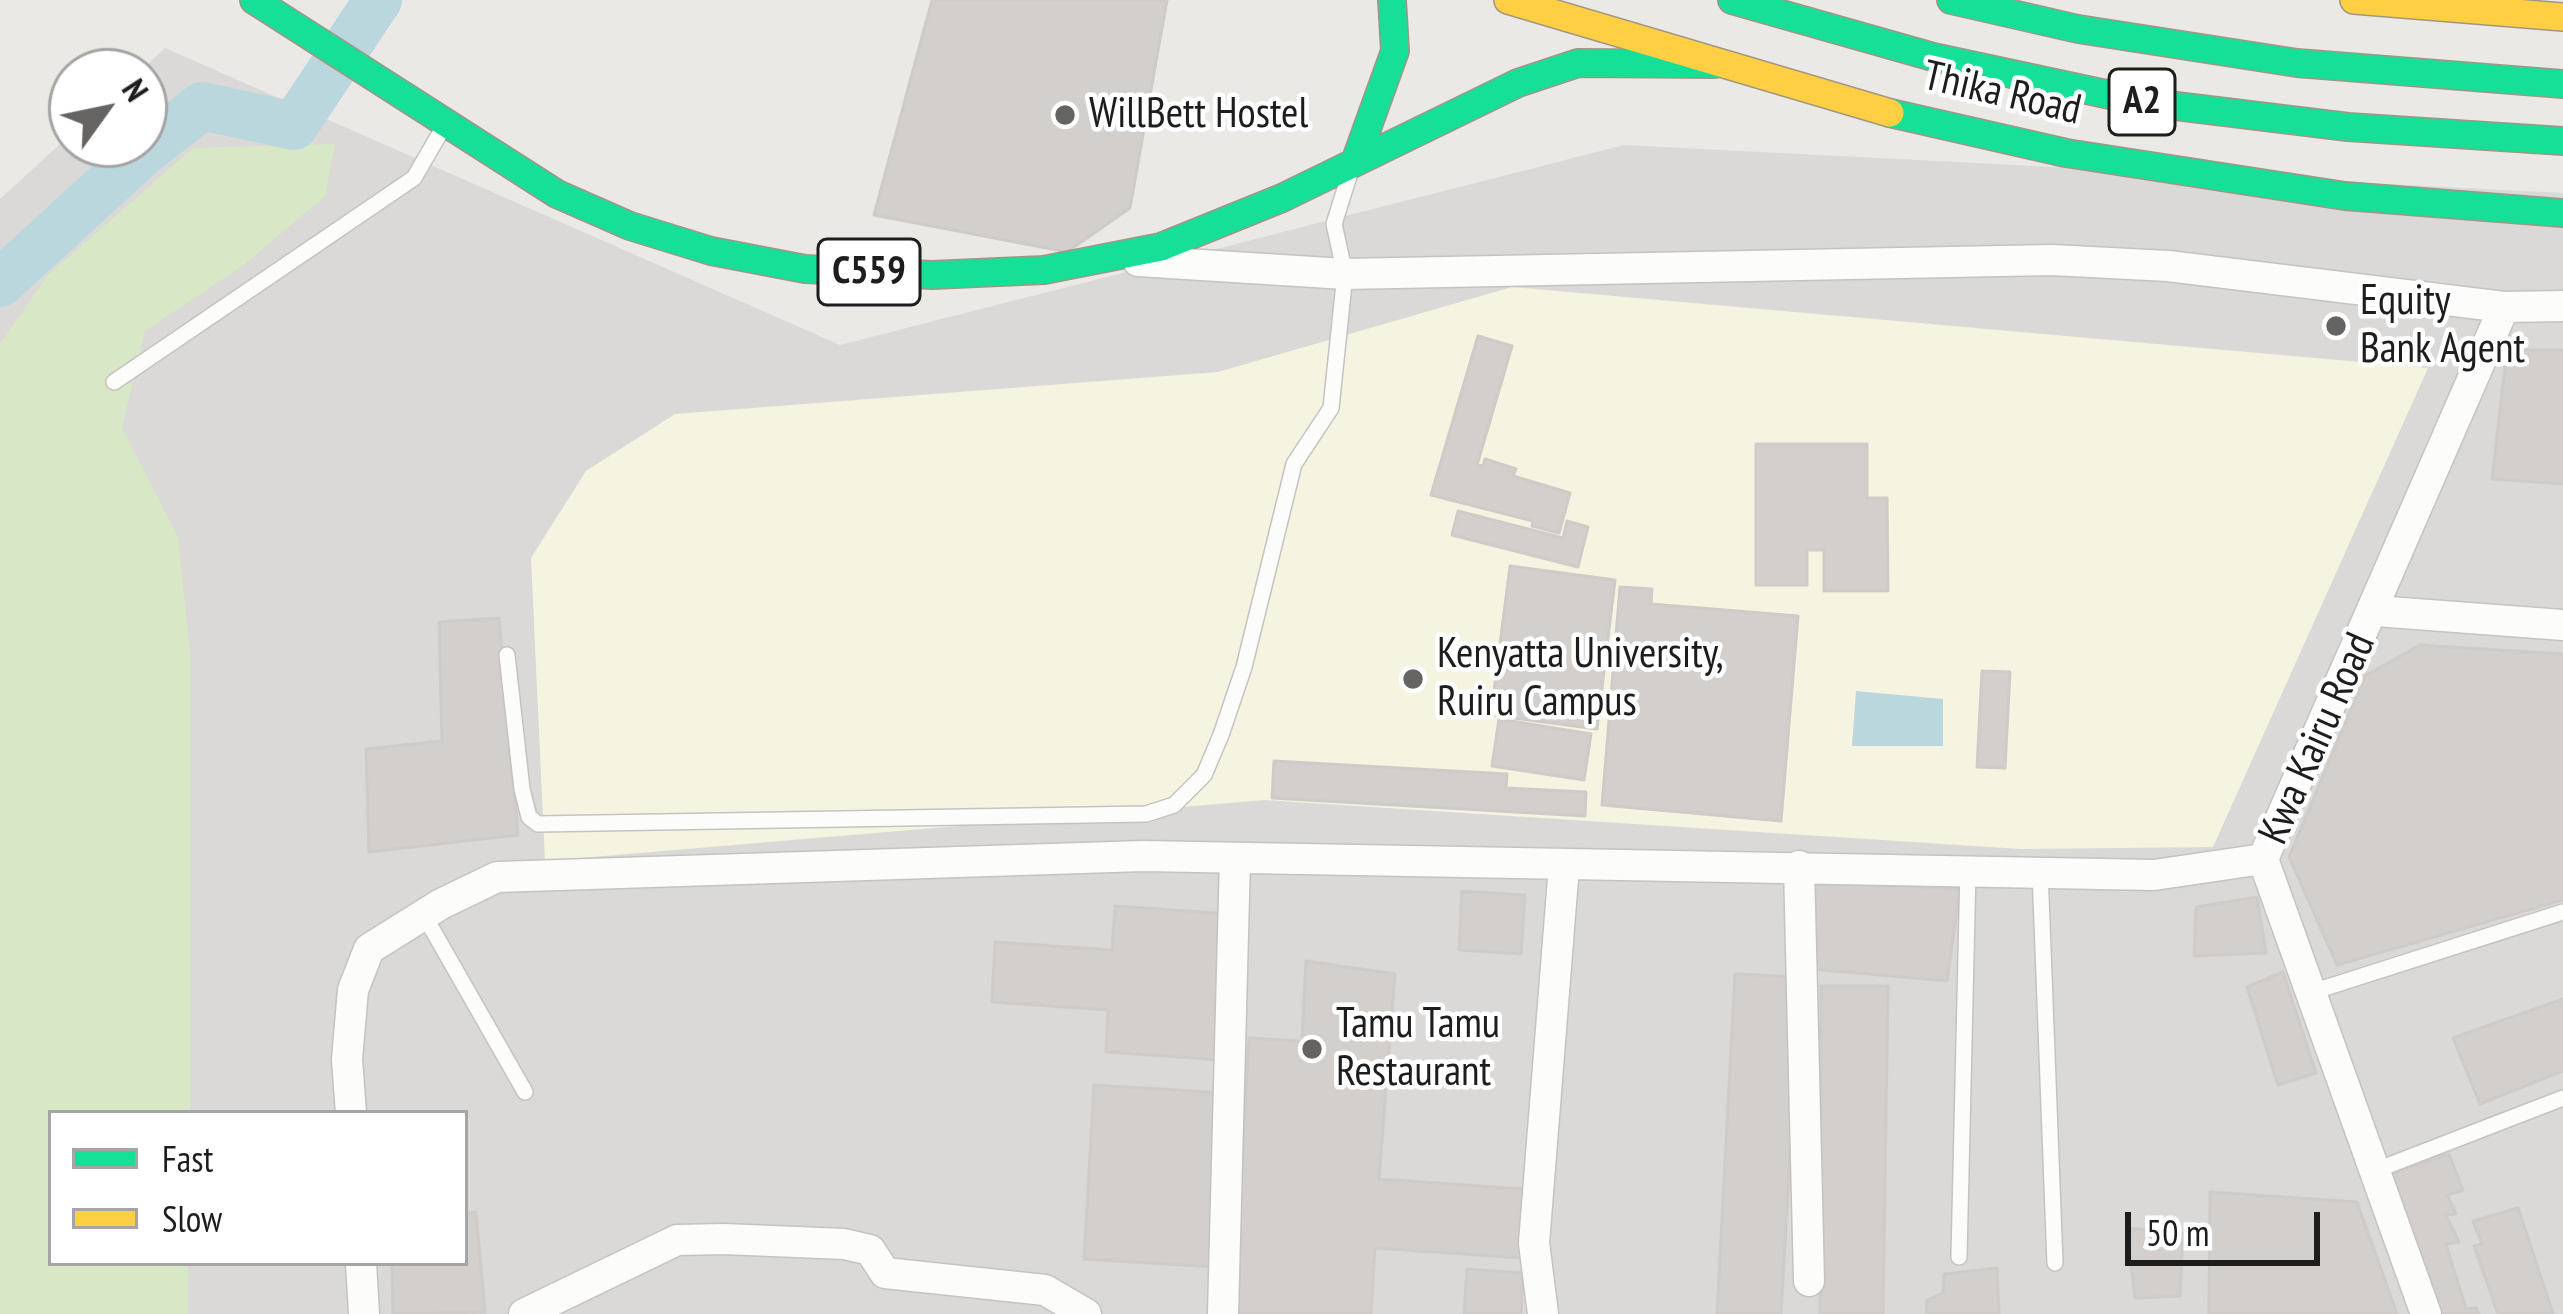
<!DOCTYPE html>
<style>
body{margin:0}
#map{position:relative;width:2563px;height:1314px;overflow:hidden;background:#ebe9e6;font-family:"PT Sans Narrow",sans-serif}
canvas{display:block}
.legend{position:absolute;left:48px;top:1110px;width:420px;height:156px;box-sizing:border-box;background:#fff;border:3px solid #a5a5a5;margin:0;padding:15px 21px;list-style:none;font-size:36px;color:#1d1d1d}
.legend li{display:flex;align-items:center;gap:24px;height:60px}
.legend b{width:60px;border:3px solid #a5a5a5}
.north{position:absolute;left:48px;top:48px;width:120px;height:120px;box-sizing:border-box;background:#fff;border:3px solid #a5a5a5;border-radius:50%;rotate:57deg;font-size:33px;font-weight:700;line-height:48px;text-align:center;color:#1d1d1d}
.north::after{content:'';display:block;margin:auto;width:42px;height:54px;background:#656463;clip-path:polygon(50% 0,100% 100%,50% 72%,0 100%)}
.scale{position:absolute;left:2125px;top:1212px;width:195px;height:54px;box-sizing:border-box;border:6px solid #1d1d1d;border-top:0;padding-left:15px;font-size:36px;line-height:42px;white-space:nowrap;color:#1d1d1d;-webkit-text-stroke:9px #fff;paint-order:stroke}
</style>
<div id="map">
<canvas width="2563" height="1314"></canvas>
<ul class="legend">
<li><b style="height:15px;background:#16e098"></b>Fast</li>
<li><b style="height:15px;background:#ffcf43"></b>Slow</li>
</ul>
<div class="north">N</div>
<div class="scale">50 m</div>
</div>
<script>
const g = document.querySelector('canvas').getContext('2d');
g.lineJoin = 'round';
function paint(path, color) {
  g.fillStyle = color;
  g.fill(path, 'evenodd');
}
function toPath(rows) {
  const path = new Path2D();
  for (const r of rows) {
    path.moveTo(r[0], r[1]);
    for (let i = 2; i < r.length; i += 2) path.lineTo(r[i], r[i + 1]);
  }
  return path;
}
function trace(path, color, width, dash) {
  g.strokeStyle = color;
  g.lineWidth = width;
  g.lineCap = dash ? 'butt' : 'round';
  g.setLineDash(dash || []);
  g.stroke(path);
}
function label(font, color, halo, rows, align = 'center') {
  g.font = font + ' "PT Sans Narrow",sans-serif';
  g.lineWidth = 9;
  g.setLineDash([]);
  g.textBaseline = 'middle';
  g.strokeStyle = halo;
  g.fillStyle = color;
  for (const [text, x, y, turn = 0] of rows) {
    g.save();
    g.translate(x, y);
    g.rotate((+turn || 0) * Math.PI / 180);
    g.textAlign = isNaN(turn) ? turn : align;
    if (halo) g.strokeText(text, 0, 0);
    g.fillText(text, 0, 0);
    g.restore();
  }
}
const residential = toPath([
 [165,48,840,345,1624,145,2563,193,2563,1314,0,1314,0,199,72,133,72,144,144,144,144,72,139,72],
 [51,1113,465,1113,465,1263,51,1263]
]);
const education = toPath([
 [1512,287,2428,368,2213,847,2021,849,1264,800,545,861,531,558,586,471,675,414,1218,372]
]);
const grass = toPath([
 [335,144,325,196,244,265,145,331,122,428,178,537,190,652,190,1113,51,1113,51,1263,188,1263,188,1314,0,1314,0,344,47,276,193,148]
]);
const water = toPath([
 [1856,691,1943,699,1943,746,1852,746]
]);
const river = toPath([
 [0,283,143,152,202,106,294,126,378,0]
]);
const building = toPath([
 [932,0,1167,0,1130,208,1067,252,874,215,932,0],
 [1478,336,1512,346,1477,465,1483,466,1485,459,1516,469,1513,476,1570,493,1559,533,1532,526,1533,521,1431,495,1478,336],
 [2507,350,2563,350,2563,484,2492,479,2507,350],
 [1756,444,1867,444,1867,498,1887,498,1888,591,1824,591,1824,550,1807,550,1807,585,1756,585,1756,444],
 [1458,511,1563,538,1567,521,1588,527,1578,567,1452,535,1458,511],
 [1510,566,1615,580,1597,729,1491,715,1510,566],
 [1620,587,1652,589,1651,604,1798,616,1781,821,1602,805,1620,587],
 [499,618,518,835,369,852,366,749,442,741,439,622,499,618],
 [2420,645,2563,654,2563,900,2337,965,2289,857,2365,676,2420,645],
 [1982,671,2010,672,2005,768,1977,767,1982,671],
 [1499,719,1591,734,1584,780,1492,766,1499,719],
 [1274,761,1507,774,1506,788,1586,792,1585,816,1272,798,1274,761],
 [1815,881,1960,889,1947,981,1811,969,1815,881],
 [1462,891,1525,895,1521,954,1459,950,1462,891],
 [2257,897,2266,953,2194,956,2196,907,2257,897],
 [1115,906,1231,914,1223,1060,1106,1052,1108,1010,992,1002,995,942,1112,950,1115,906],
 [1306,961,1395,974,1379,1179,1525,1189,1521,1258,1375,1248,1371,1314,1233,1314,1249,1038,1302,1041,1306,961],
 [2283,972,2316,1073,2278,1085,2247,987,2283,972],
 [1735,974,1800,977,1781,1314,1717,1314,1735,974],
 [1821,986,1888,986,1883,1314,1820,1314,1821,986],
 [2563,999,2563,1071,2480,1104,2453,1038,2563,999],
 [1094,1085,1224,1093,1214,1267,1084,1259,1094,1085],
 [2449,1154,2463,1190,2447,1195,2456,1214,2446,1215,2459,1242,2446,1244,2466,1309,2476,1308,2479,1314,2431,1314,2389,1174,2449,1154],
 [2210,1192,2357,1202,2397,1314,2209,1314,2210,1192],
 [2518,1208,2553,1314,2498,1314,2474,1246,2482,1244,2473,1221,2518,1208],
 [476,1212,485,1312,393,1314,392,1263,465,1263,465,1214,476,1212],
 [2127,1228,2183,1233,2180,1296,2135,1298,2127,1228],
 [1997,1268,1999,1314,1926,1314,1927,1300,1943,1293,1944,1274,1997,1268],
 [1467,1269,1523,1273,1521,1314,1464,1314,1467,1269]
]);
const lane = toPath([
 [114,382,414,178,443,128],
 [507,655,522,789,529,817,538,824,1146,814,1174,805,1204,775,1221,735,1244,667,1294,464,1331,408,1345,274,1334,224,1349,176],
 [2040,871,2055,1263],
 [424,915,525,1092],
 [2309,993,2563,912],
 [2374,1171,2563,1098],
 [1959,1257,1968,869]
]);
const street = toPath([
 [1138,261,1345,274,2052,260,2168,266,2504,307,2563,306],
 [2376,611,2563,625],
 [1799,866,1809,1281],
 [351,1113,347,1059,353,990,369,949,441,904,497,877,1143,856,2154,875,2263,859],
 [361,1263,364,1314],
 [524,1314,677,1240,724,1239,844,1244,870,1250,885,1273,1045,1290,1086,1314],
 [1223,1314,1235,858],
 [1543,1314,1534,1243,1564,866],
 [2426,1314,2263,859,2504,307]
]);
const fast = toPath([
 [254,0,557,194,630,226,711,251,805,269,932,275,1044,270,1161,247,1282,198,1518,83,1578,63,1714,64],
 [1732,0,1933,57,2143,102,2348,127,2563,141],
 [1951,0,2078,29,2297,63,2563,84],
 [1890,113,2066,153,2345,196,2563,213],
 [1355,162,1395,51,1392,0]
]);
const slow = toPath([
 [1508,0,1890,113],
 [2354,0,2563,17]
]);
const markers = [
 [1065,115,12,"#656463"],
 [2336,326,12,"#656463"],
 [1413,679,12,"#656463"],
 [1312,1049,12,"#656463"]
];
const shields = [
 [2142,102,66],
 [869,272,102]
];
const shieldNames = [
 ["A2",2142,102],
 ["C559",869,272]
];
const streetNames = [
 ["Thika Road",2002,94,13],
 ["Kwa Kairu Road",2318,739,-66]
];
const poiNames = [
 ["WillBett Hostel",1089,115],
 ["Equity",2360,302],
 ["Bank Agent",2360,350],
 ["Kenyatta University,",1437,655],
 ["Ruiru Campus",1437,703],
 ["Tamu Tamu",1336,1025],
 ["Restaurant",1336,1073]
];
paint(residential, '#dad9d7');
paint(education, '#f5f4e1');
paint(grass, '#d8e7c6');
paint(water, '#bbd7de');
trace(river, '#bbd7de', 48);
paint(building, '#d2cfcd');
trace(building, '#cecbc8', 3);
trace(lane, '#c4c3c2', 18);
trace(street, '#c4c3c2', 33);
trace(fast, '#a09684', 30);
trace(slow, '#a09684', 30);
trace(lane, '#fcfcfb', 15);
trace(street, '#fcfcfb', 30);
trace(fast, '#16e098', 27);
trace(slow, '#ffcf43', 27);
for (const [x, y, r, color] of markers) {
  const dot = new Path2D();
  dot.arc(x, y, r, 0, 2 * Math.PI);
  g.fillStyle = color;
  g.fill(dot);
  trace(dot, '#fff', 4.5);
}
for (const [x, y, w] of shields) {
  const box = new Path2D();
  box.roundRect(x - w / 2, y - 33, w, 66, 9);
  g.fillStyle = '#fff';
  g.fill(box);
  trace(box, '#1d1d1d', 3);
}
label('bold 39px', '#1d1d1d', null, shieldNames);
label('42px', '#1d1d1d', '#fff', streetNames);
label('42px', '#1d1d1d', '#fff', poiNames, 'left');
</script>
